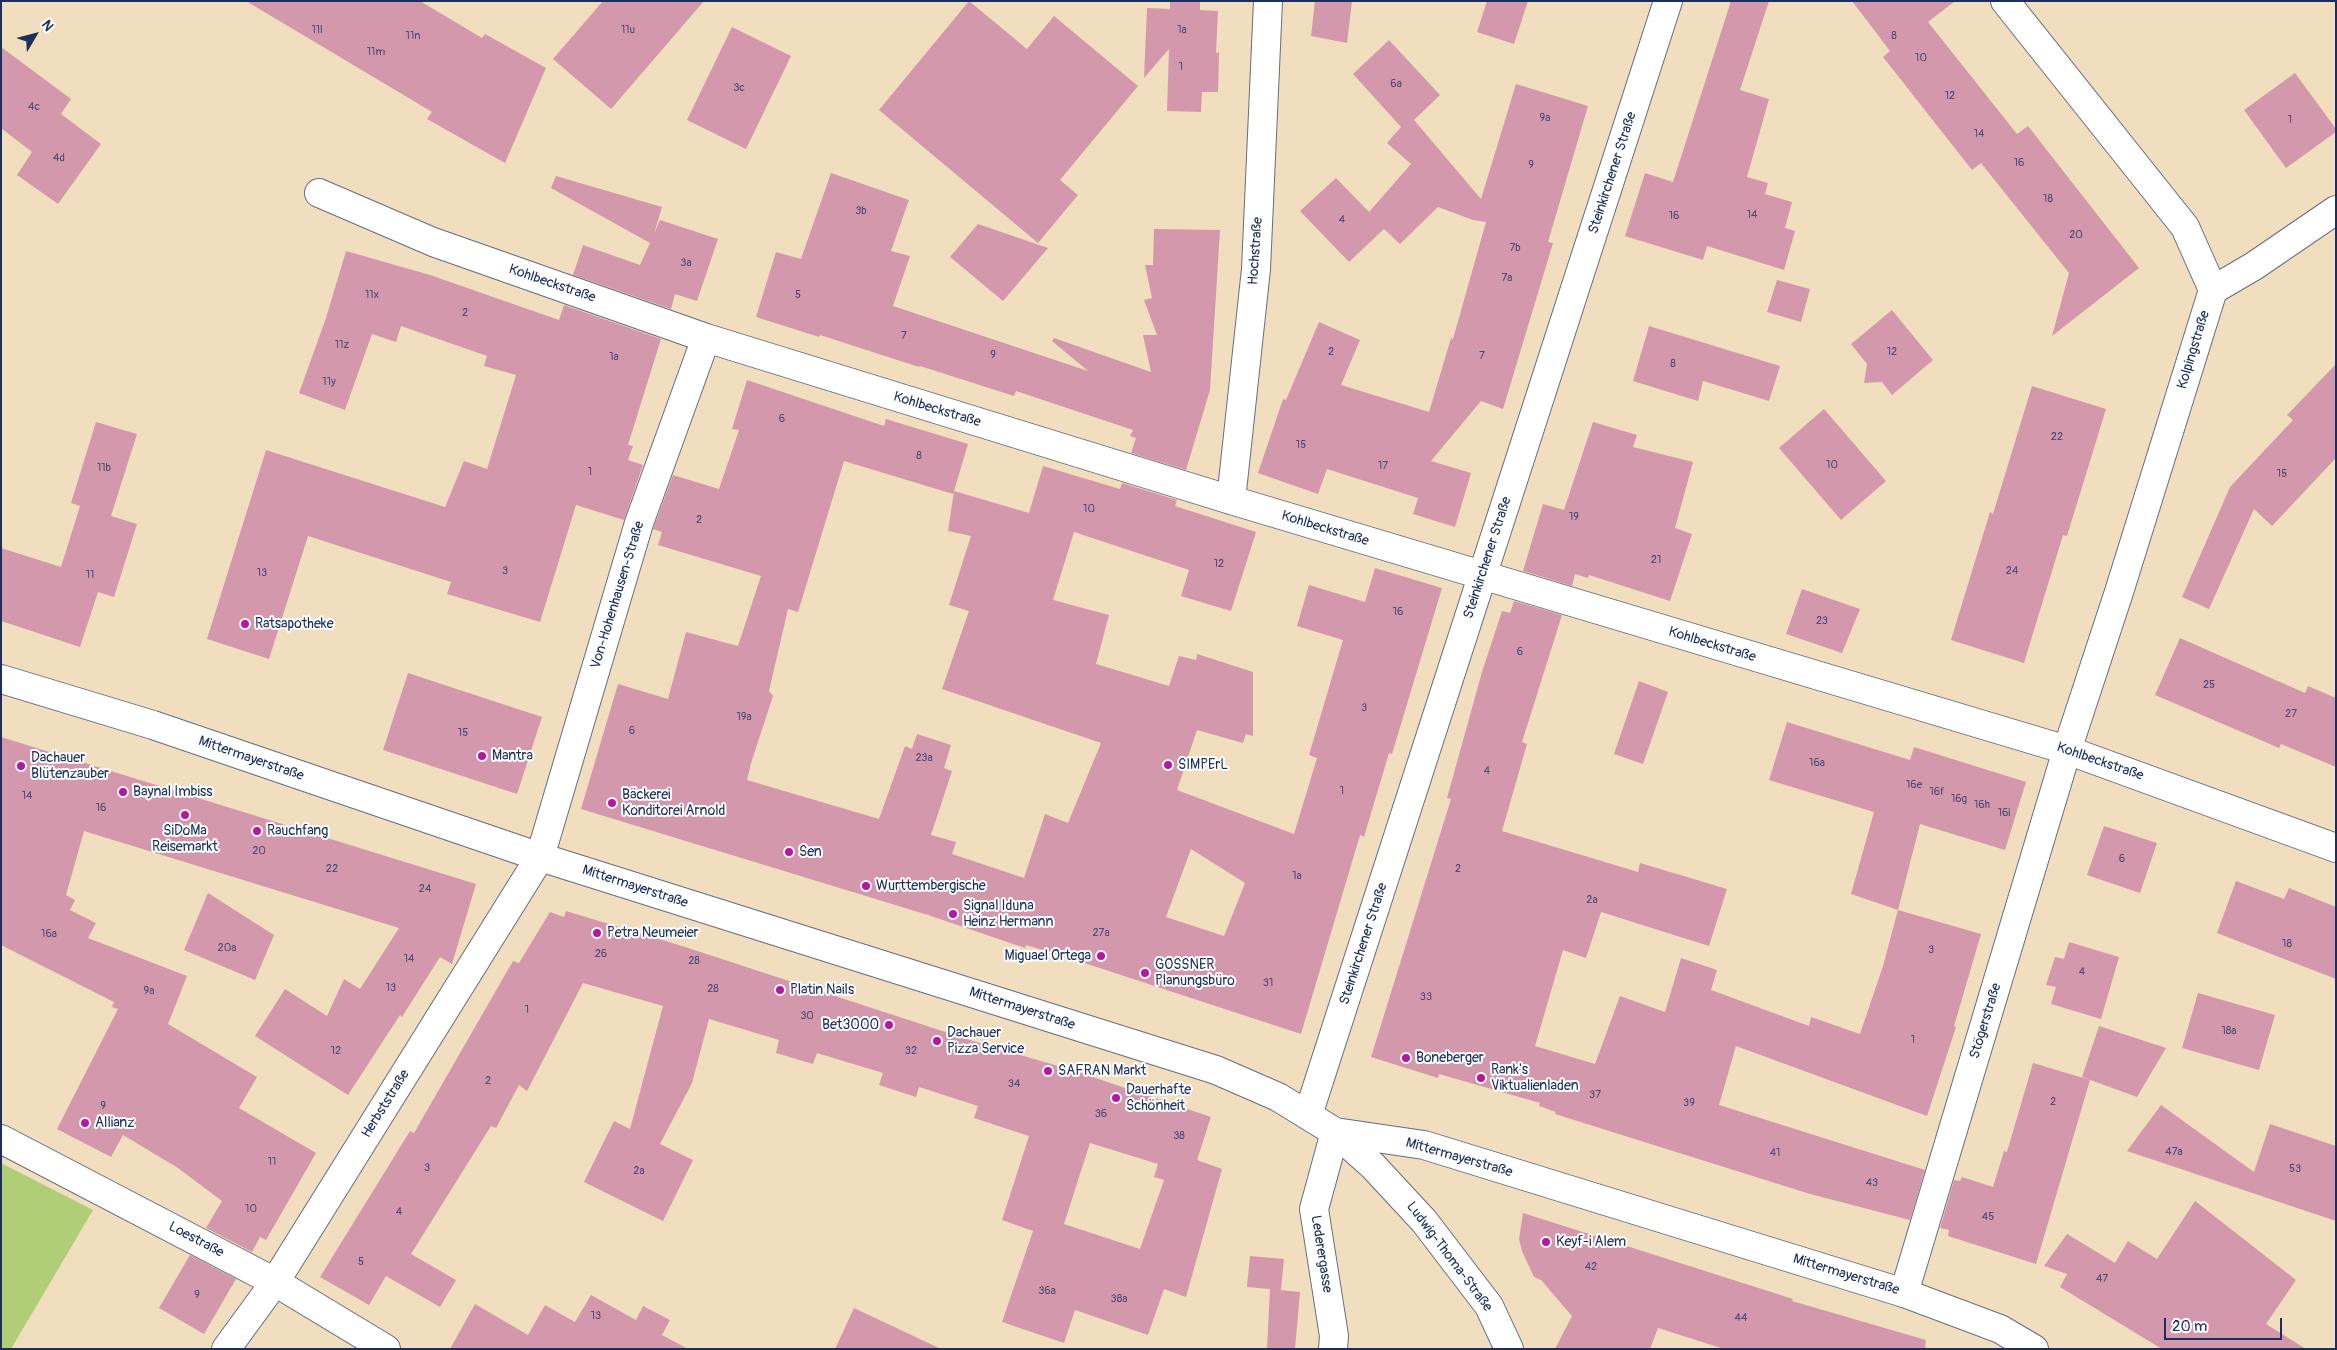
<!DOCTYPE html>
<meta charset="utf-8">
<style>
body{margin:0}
#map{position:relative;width:2337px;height:1350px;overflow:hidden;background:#f1debe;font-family:Pangolin,sans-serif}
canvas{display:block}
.frame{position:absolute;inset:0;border:2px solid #1b2f5e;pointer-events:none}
.north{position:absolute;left:10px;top:10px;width:50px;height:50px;-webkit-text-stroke:4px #fff;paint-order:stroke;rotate:53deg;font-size:14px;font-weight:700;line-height:20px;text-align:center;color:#1b2f5e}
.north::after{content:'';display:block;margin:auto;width:18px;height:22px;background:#1b2f5e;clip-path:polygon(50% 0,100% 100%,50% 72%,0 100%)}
.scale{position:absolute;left:2164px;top:1318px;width:118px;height:22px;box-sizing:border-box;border:2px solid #1b2f5e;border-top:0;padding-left:6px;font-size:15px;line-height:18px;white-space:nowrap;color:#1b2f5e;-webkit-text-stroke:4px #fff;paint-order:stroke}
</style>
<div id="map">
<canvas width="2337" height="1350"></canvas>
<div class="frame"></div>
<div class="north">N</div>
<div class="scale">20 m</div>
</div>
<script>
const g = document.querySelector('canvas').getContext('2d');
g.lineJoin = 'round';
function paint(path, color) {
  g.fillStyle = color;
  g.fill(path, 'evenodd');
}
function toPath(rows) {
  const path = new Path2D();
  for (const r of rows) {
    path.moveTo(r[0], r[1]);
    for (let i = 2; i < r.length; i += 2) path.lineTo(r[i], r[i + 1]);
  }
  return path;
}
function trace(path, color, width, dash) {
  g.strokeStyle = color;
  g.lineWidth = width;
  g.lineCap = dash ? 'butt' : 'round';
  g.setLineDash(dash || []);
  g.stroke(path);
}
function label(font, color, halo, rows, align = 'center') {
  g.font = font + ' Pangolin,sans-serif';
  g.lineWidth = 4;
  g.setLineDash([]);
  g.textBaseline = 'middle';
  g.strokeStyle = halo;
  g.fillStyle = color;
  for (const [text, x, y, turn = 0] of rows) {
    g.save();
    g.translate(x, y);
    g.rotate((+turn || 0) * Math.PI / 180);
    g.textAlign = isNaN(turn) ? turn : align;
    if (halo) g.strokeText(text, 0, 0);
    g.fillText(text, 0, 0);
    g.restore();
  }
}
const green = toPath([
 [1,1163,93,1210,11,1349,1,1349]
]);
const building = toPath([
 [246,1,420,1,482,38,485,34,546,68,505,163,427,119,432,112],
 [603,1,704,1,611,109,553,59],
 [969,1,1027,49,1054,16,1138,86,1060,180,1078,195,1038,243,879,110],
 [1170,1,1200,1,1200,10,1218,11,1216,53,1219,52,1218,92,1202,92,1201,112,1167,111,1169,49,1144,78,1147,8,1170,9],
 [1315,1,1352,1,1347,43,1311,36],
 [1487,1,1528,1,1514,44,1477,32],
 [1731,1,1769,1,1740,90,1769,99,1747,177,1768,183,1765,194,1792,202,1785,228,1795,231,1784,270,1707,246,1703,260,1625,236,1645,173,1673,182],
 [1852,1,1955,1,1928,22,2017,134,2028,126,2139,268,2052,336,2069,273,1981,163,1972,170,1883,57,1890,51],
 [732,27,791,56,746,149,687,120],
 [1389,40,1440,95,1414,120,1481,199,1516,84,1588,106,1548,242,1553,243,1503,409,1481,401,1431,461,1471,473,1455,527,1413,514,1418,498,1327,469,1318,494,1258,473,1283,399,1286,400,1319,322,1360,340,1341,385,1429,412,1451,338,1453,339,1486,222,1473,220,1438,207,1400,244,1384,229,1349,262,1300,211,1336,178,1369,212,1411,164,1387,143,1401,127,1353,74],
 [1,47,71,99,61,114,101,144,58,204,17,175,32,152,1,128],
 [2295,73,2336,129,2336,132,2286,168,2244,110],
 [831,173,909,200,891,251,910,256,893,306,1088,371,1052,341,1054,338,1151,372,1143,335,1157,335,1144,300,1152,298,1145,265,1153,265,1154,229,1220,230,1210,390,1186,470,1131,453,1136,438,1130,436,1133,430,1016,391,1014,396,920,366,919,367,820,335,819,337,756,317,776,252,801,259],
 [556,176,662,207,654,234,660,220,718,239,697,301,675,294,671,309,573,275,583,245,640,265,650,243,551,188],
 [978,224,1048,248,1003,301,950,257],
 [346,251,430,275,559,320,564,305,661,339,628,445,633,446,628,460,643,465,624,520,576,505,540,622,447,594,451,582,308,536,269,659,207,639,266,450,445,507,464,461,487,469,516,375,484,366,487,356,401,326,396,342,372,334,345,410,299,393,326,318],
 [1777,280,1810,289,1801,322,1767,312],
 [1892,310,1933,360,1892,395,1882,382,1864,383,1867,364,1851,344],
 [1649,326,1780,366,1769,401,1703,381,1698,401,1633,381],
 [2336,364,2336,458,2272,526,2254,509,2209,609,2182,597,2230,487,2293,420,2287,415],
 [747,380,884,426,886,419,968,444,954,491,1029,513,1043,466,1120,489,1122,483,1177,500,1175,506,1256,532,1231,611,1181,596,1189,570,1074,532,1053,600,1109,615,1096,664,1169,686,1179,656,1196,660,1197,654,1253,672,1253,736,1246,734,1243,743,1197,730,1177,790,1294,834,1317,758,1309,755,1343,640,1297,626,1309,585,1365,602,1375,568,1442,588,1392,754,1389,753,1364,837,1360,835,1301,1034,1066,957,1026,945,1025,948,928,915,581,809,618,684,668,699,686,632,738,646,761,576,658,545,662,532,653,529,673,475,719,489,739,430,732,429],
 [844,461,953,494,954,491,948,531,971,536,949,605,969,611,942,689,1101,743,1068,823,1045,814,1024,878,952,854,956,842,931,835,952,771,944,768,951,745,917,734,912,749,905,746,879,819,747,780,751,763,773,696,769,691,788,609,798,612],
 [1191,849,1245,883,1224,936,1166,917],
 [2032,386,2106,409,2067,536,2063,535,2024,663,1951,640,1990,512,1993,514],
 [1824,409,1886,481,1841,520,1779,448],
 [96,422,137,434,111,516,137,524,114,597,98,592,80,647,1,621,1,548,61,567,80,506,71,503],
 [1593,422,1637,435,1633,447,1693,462,1675,528,1692,534,1670,601,1589,575,1588,578,1575,574,1572,586,1523,571,1543,504,1564,510],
 [1802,589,1860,609,1842,653,1786,634],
 [1514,601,1562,615,1522,742,1527,744,1502,831,1638,872,1640,863,1727,889,1709,946,1601,912,1586,958,1563,950,1535,1046,1595,1064,1620,996,1665,1012,1681,958,1717,970,1711,990,1809,1026,1811,1017,1860,1034,1883,966,1898,910,1981,934,1954,1026,1956,1027,1927,1116,1736,1046,1719,1105,1925,1170,1910,1220,1810,1194,1555,1114,1556,1112,1539,1106,1540,1103,1439,1074,1438,1078,1371,1057,1451,799,1447,798,1482,672,1502,611,1510,613],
 [2180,638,2305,693,2308,686,2336,698,2336,767,2281,744,2279,748,2155,695],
 [408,673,542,717,517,794,383,750],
 [1639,681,1668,692,1643,764,1614,754],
 [1787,722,1910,760,1914,747,2026,782,2005,850,1920,824,1898,910,1851,894,1874,812,1769,780],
 [1,737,476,884,452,964,440,957,402,1017,400,1015,348,1095,255,1036,285,989,327,1016,344,979,360,989,399,928,84,831,66,895,75,900,70,910,96,923,88,938,187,976,168,1024,257,1077,239,1108,316,1153,266,1240,260,1237,252,1252,206,1228,222,1201,178,1168,123,1135,111,1157,57,1129,118,1009,112,1007,114,1002,1,945],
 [2104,826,2157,843,2140,893,2087,875],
 [2236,881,2284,899,2289,888,2336,907,2336,979,2217,933],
 [208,893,274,935,255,980,184,950],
 [566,911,682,946,973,1041,1075,1071,1211,1117,1197,1160,1222,1169,1186,1297,1164,1289,1148,1335,1075,1310,1064,1343,1002,1322,1033,1231,1002,1220,1029,1136,974,1118,978,1106,919,1087,916,1097,879,1085,883,1073,817,1053,813,1064,776,1053,779,1040,709,1019,692,1083,660,1144,693,1160,663,1221,584,1182,614,1121,630,1129,663,1006,583,983,527,1091,519,1085,496,1128,491,1126,411,1254,456,1280,440,1307,386,1276,369,1305,320,1277,410,1131,414,1133,513,961,519,963,550,912,564,917],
 [1090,1143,1158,1164,1154,1177,1164,1180,1140,1249,1064,1224],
 [2069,942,2119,957,2101,1019,2051,1004,2056,987,2046,985,2055,957,2064,959],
 [2198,993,2275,1015,2259,1070,2182,1048],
 [2099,1026,2166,1048,2137,1097,2082,1077],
 [2033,1063,2090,1080,2036,1264,1948,1236,1949,1230,1940,1228,1954,1180,1960,1181,1962,1177,1993,1187,2004,1151,2007,1152],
 [2161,1105,2254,1172,2270,1124,2336,1146,2336,1221,2127,1151],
 [2195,1201,2296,1280,2266,1324,2306,1349,2162,1349,2060,1287,2067,1274,2044,1266,2067,1234,2115,1263,2128,1241,2157,1259],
 [1523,1213,1793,1299,1792,1301,1926,1340,1925,1349,1724,1349,1658,1328,1650,1349,1555,1349,1572,1316,1541,1280,1534,1277,1522,1251,1519,1239],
 [190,1255,236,1279,204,1334,159,1308],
 [1250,1256,1284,1259,1281,1290,1247,1287],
 [1270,1289,1300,1292,1295,1349,1267,1349],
 [591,1295,636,1320,643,1306,670,1320,662,1335,688,1349,450,1349,475,1304,528,1335,545,1305,575,1322],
 [854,1308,941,1349,835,1349]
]);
const minor = toPath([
 [319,193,433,242,706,338,1231,500,2067,750,2336,848],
 [2213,290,2254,266,2336,210],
 [1231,500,1256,269,1268,1],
 [1308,1115,1668,1],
 [1,1139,275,1282,386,1349],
 [1904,1293,2067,750,2119,592,2213,290,2185,227,2005,1],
 [226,1349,275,1282,540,857,639,523,706,338],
 [1333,1349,1334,1336,1314,1209,1335,1132]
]);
const major = toPath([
 [1,679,153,725,540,857,1216,1070,1278,1097,1335,1132,1424,1145,1904,1293,2000,1329,2034,1349],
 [1335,1132,1373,1166,1424,1221,1489,1306,1509,1349]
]);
const markers = [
 [245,624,5,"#b5179e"],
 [482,756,5,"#b5179e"],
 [1168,765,5,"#b5179e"],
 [21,766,5,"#b5179e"],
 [123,792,5,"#b5179e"],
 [612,803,5,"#b5179e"],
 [185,815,5,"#b5179e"],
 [257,831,5,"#b5179e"],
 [789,852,5,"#b5179e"],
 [866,886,5,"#b5179e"],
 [953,914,5,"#b5179e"],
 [597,933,5,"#b5179e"],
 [1101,956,5,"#b5179e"],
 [1145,973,5,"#b5179e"],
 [780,990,5,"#b5179e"],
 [889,1025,5,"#b5179e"],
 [937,1041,5,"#b5179e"],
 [1406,1058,5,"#b5179e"],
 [1048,1071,5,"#b5179e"],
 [1481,1078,5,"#b5179e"],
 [1116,1098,5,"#b5179e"],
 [85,1123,5,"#b5179e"],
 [1546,1242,5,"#b5179e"]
];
const numberNames = [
 ["11l",317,30],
 ["11u",628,30],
 ["1a",1182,30],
 ["11n",413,36],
 ["8",1894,36],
 ["11m",376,52],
 ["10",1921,58],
 ["1",1181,67],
 ["6a",1396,84],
 ["3c",739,88],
 ["12",1950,96],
 ["4c",34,107],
 ["9a",1545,118],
 ["1",2290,120],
 ["14",1979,134],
 ["4d",59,158],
 ["16",2019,163],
 ["9",1531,165],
 ["18",2048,199],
 ["3b",861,211],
 ["14",1752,215],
 ["16",1674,216],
 ["4",1342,220],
 ["20",2076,235],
 ["7b",1515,248],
 ["3a",686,263],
 ["7a",1507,278],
 ["11x",372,295],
 ["5",798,295],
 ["2",465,313],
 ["7",904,336],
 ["11z",342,345],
 ["2",1331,352],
 ["12",1892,352],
 ["9",993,355],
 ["7",1482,356],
 ["1a",614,357],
 ["8",1673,364],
 ["11y",329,382],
 ["6",782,419],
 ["22",2057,437],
 ["15",1301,445],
 ["8",919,456],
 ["10",1832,465],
 ["17",1383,466],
 ["11b",104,468],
 ["1",590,472],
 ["15",2282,474],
 ["10",1089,509],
 ["19",1574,517],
 ["2",699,520],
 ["21",1656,560],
 ["12",1219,564],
 ["3",505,571],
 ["24",2012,571],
 ["13",262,573],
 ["11",90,575],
 ["16",1398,612],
 ["23",1822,621],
 ["6",1520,652],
 ["25",2209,685],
 ["3",1364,708],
 ["27",2291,714],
 ["19a",744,717],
 ["6",632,731],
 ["15",463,733],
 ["23a",924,758],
 ["16a",1817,763],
 ["4",1487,771],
 ["16e",1914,785],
 ["1",1342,791],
 ["16f",1937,792],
 ["14",27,796],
 ["16g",1959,799],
 ["16h",1982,805],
 ["16",101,808],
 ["16i",2004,813],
 ["20",259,851],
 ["6",2122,859],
 ["22",332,869],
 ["2",1458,869],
 ["1a",1297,876],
 ["24",425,889],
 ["2a",1592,900],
 ["27a",1101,933],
 ["16a",49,934],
 ["18",2287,944],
 ["20a",227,948],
 ["3",1931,950],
 ["26",601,954],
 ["14",409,959],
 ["28",694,961],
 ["4",2082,972],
 ["31",1268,983],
 ["13",391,988],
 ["28",713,989],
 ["9a",149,991],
 ["33",1426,997],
 ["1",527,1010],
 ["30",807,1016],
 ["18a",2229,1031],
 ["1",1913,1040],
 ["12",336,1051],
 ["32",911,1051],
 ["2",488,1081],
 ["34",1014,1084],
 ["37",1595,1095],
 ["2",2053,1102],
 ["39",1689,1103],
 ["9",103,1106],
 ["36",1101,1114],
 ["38",1179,1136],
 ["47a",2174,1152],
 ["41",1775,1153],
 ["11",272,1162],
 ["3",427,1168],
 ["53",2295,1169],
 ["2a",639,1171],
 ["43",1872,1183],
 ["10",251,1209],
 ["4",399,1212],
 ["45",1988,1217],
 ["5",361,1262],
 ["42",1591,1267],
 ["47",2102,1279],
 ["36a",1047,1291],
 ["9",197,1295],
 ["38a",1119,1299],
 ["13",596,1316],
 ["44",1741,1318]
];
const streetNames = [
 ["Steinkirchener Straße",1613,173,-72],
 ["Hochstraße",1256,251,-86],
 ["Kohlbeckstraße",552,284,19],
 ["Kolpingstraße",2194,350,-73],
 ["Kohlbeckstraße",937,410,17],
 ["Kohlbeckstraße",1325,529,17],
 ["Steinkirchener Straße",1488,558,-72],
 ["Von-Hohenhausen-Straße",618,595,-73],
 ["Kohlbeckstraße",1712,645,17],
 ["Mittermayerstraße",251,759,19],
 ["Kohlbeckstraße",2100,762,19],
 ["Mittermayerstraße",635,887,18],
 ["Steinkirchener Straße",1364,944,-72],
 ["Mittermayerstraße",1022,1009,18],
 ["Stögerstraße",1986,1021,-73],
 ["Herbststraße",386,1104,-58],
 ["Mittermayerstraße",1459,1158,16],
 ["Loestraße",196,1240,28],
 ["Lederergasse",1321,1254,81],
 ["Ludwig-Thoma-Straße",1449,1257,53],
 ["Mittermayerstraße",1846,1275,17]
];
const poiNames = [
 ["Ratsapotheke",255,624],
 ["Mantra",492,756],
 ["Dachauer",31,758],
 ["Blütenzauber",31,774],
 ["SIMPErL",1178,765],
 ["Baynal Imbiss",133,792],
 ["Bäckerei",622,795],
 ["Konditorei Arnold",622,811],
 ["SiDoMa",185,831,"center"],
 ["Reisemarkt",185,847,"center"],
 ["Rauchfang",267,831],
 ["Sen",799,852],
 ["Wurttembergische",876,886],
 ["Signal Iduna",963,906],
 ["Heinz Hermann",963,922],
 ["Petra Neumeier",607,933],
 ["Miguael Ortega",1091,956,"right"],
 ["GOSSNER",1155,965],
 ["Planungsbüro",1155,981],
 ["Platin Nails",790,990],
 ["Bet3000",879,1025,"right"],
 ["Dachauer",947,1033],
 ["Pizza Service",947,1049],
 ["Boneberger",1416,1058],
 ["Rank's",1491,1070],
 ["Viktualienladen",1491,1086],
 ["SAFRAN Markt",1058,1071],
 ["Dauerhafte",1126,1090],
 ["Schönheit",1126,1106],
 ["Allianz",95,1123],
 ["Keyf-i Alem",1556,1242]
];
paint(green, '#afce75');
paint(building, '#d498ac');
trace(minor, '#666c80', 30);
trace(major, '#666c80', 30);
trace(minor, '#fff', 28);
trace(major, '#fff', 28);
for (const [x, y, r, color] of markers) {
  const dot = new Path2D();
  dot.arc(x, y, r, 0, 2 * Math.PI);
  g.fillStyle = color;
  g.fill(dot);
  trace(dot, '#fff', 2);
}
label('11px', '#494972', null, numberNames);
label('14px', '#1b2f5e', '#fff', streetNames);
label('14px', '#1b2f5e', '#fff', poiNames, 'left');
</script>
